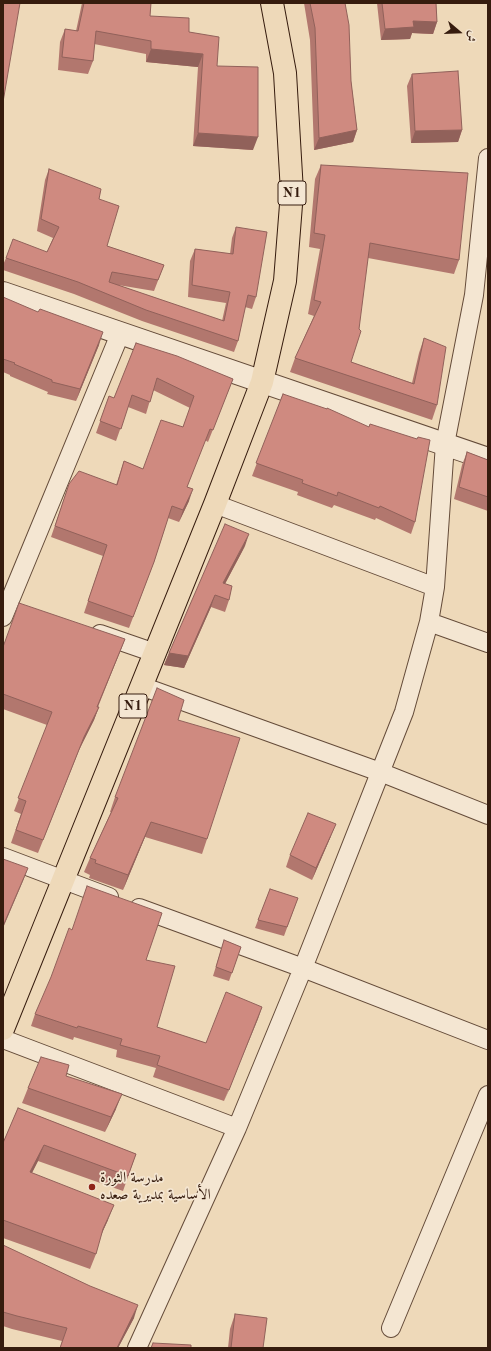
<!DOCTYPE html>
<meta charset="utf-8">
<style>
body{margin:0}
#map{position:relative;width:491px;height:1351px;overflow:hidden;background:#eed9b9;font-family:"Old Standard TT",Amiri,serif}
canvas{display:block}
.frame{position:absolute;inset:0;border:4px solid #361c0e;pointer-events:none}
.north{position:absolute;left:439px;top:12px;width:40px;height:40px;-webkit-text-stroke:3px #f4e6d2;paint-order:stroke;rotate:109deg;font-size:11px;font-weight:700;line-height:16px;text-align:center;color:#361c0e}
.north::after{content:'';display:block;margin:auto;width:14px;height:18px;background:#361c0e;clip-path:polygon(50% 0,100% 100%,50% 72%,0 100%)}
</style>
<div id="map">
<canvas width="491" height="1351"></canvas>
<div class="frame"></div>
<div class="north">ش</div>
</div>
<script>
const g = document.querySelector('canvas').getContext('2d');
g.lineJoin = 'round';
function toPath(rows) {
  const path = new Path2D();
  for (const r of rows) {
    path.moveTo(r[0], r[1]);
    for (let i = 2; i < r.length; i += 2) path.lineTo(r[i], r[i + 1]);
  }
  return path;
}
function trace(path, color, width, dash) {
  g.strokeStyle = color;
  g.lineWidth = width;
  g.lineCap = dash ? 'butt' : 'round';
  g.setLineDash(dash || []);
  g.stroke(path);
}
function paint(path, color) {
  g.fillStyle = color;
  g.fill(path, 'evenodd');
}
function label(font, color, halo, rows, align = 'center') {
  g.font = font + ' "Old Standard TT",Amiri,serif';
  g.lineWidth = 3.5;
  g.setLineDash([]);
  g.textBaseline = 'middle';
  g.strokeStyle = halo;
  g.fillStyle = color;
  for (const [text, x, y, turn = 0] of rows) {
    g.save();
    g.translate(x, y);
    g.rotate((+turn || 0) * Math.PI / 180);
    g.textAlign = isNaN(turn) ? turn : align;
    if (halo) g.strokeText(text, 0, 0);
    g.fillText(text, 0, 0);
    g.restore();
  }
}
const minor = toPath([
 [215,504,435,587],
 [3,617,120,334],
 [429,622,488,643],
 [100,634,155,653],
 [141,686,380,772,488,815],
 [3,857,109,897],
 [139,908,303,968,488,1040],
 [3,1039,237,1128],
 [391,1328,488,1095],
 [137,1348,237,1128,303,968,404,712,429,622,435,587,445,444,474,295,488,158]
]);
const tertiary = toPath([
 [3,293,488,459]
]);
const trunk = toPath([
 [3,1029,215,504,262,382,285,281,292,192,285,73,272,3]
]);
const wall = toPath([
 [82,3,151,3,150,16,189,32,217,66,253,150,193,146,198,67,146,62,146,54,94,44,93,61,88,74,58,70,60,42,65,29,76,31],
 [304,3,345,3,351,81,357,130,353,142,314,150,310,40],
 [377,3,436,3,437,22,433,34,412,33,410,39,381,40],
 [412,74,462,130,458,142,411,143,407,86],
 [321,165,459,260,454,274,368,258,351,362,412,383,419,353,424,338,437,405,432,420,290,372,295,358,314,316,308,314,320,249,309,247,315,179],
 [49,169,99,199,107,246,164,265,154,291,118,285,222,321,226,303,188,297,190,261,195,249,230,254,232,238,236,227,256,297,252,309,245,307,238,341,234,352,142,321,74,294,3,270,3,265,6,258,47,252,53,238,37,231,45,180],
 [3,297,99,345,76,401,47,394,48,392,10,376,10,375,3,372],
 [136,343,233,379,208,442,205,440,187,487,189,501,179,522,168,518,154,562,129,628,84,613,103,556,51,537,69,484,116,485,124,461,143,469,183,427,190,408,153,390,146,414,128,407,116,441,96,433,109,396,114,398],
 [283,394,415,522,411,534,376,518,375,520,334,505,332,508,297,495,298,492,252,476],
 [467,452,488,460,488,511,454,499,462,465],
 [245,546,225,584,229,600,225,612,211,607,184,668,164,665,169,653],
 [125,639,98,707,99,707,94,720,79,750,38,853,11,843,21,814,14,811,47,725,3,709,3,647],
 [178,720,207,839,202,854,145,837,123,890,89,878,90,875,84,872,90,858,111,812,110,812,115,797],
 [331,836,312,880,286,867,290,855],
 [270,889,298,898,284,936,255,928],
 [224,940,241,947,229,981,213,976],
 [146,960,157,1027,206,1043,262,1007,224,1101,153,1077,156,1068,116,1057,117,1050,74,1037,73,1040,31,1026,35,1014],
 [66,1076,116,1109,105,1132,22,1103,28,1088],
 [18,1108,136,1154,123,1191,38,1161,32,1173,108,1220,100,1237,96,1254,90,1269,3,1238,3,1143],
 [3,1245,134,1318,118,1348,60,1348,62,1341,12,1329,3,1326],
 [235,1314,263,1348,228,1348,230,1329]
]);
const shadedWall = toPath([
 [413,21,437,22,433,34,412,33,410,39,381,40,385,29],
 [151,49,203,54,198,67,146,62],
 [357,130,353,142,314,150,319,138],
 [462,130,458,142,411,143,415,131],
 [198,133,258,137,253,150,193,146],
 [103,332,99,345,76,401,80,389],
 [193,489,189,501,179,522,183,510],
 [249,534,245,546,219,595,223,583],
 [215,595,211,607,184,668,164,665,169,653],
 [125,639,120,652,92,719,97,707],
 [99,707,94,720,79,750,38,853,84,737],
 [151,822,145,837,123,890,128,875],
 [336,824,331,836,312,880,316,868],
 [28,868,23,881,3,928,3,926],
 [262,1007,258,1019,224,1101,229,1090],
 [122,1094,116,1109,105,1132,111,1117],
 [44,1145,38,1161,24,1188,30,1172],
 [114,1205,108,1220,97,1244,103,1229],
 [138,1305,134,1318,118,1348,117,1348]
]);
const building = toPath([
 [3,3,20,3,3,102,3,3],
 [84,3,151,3,150,16,189,18,189,32,219,37,217,66,258,67,258,137,198,133,203,54,151,49,151,41,96,31,93,61,62,57,65,29,78,31,84,3],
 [310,3,345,3,349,25,351,81,357,130,319,138,315,28,310,3],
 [382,3,436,3,437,22,413,21,414,27,385,29,382,3],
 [458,71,462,130,415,131,412,74,458,71],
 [321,165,468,173,459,260,370,243,359,329,361,331,351,362,414,384,424,338,446,347,437,405,295,358,321,302,314,300,325,235,314,233,321,165],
 [49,169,101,189,99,199,119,206,107,246,164,265,158,280,112,272,109,282,224,321,230,292,192,285,195,249,233,254,236,227,267,232,256,297,248,295,238,341,146,310,78,282,6,258,13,239,47,252,59,227,41,219,49,169],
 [3,297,38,312,40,309,103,332,80,389,52,382,52,380,14,364,15,363,3,359,3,297],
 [136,343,177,356,233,379,213,430,210,429,187,487,193,489,183,510,172,506,154,562,133,617,88,601,107,545,55,526,69,484,79,471,117,485,124,461,143,469,161,420,183,427,194,396,157,378,150,402,132,395,121,429,100,421,109,396,114,398,136,343],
 [283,394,327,409,327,408,369,427,370,424,417,439,418,437,430,440,415,522,380,506,379,508,338,492,337,496,302,483,303,480,256,463,283,394],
 [467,452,488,460,488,497,459,487,467,452],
 [225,524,249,534,223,583,232,586,229,600,215,595,188,656,169,653,225,524],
 [19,603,125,639,97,707,99,707,84,737,43,840,16,830,26,801,18,798,52,712,3,694,3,647,19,603],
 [157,688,184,700,178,720,240,738,207,839,151,822,128,875,95,863,96,860,90,858,118,798,115,797,157,688],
 [308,813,336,824,316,868,290,855,308,813],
 [3,859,28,868,3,926,3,859],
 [87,886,162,913,146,960,175,966,157,1027,206,1043,226,992,262,1007,229,1090,157,1065,160,1056,120,1045,122,1039,78,1026,77,1028,35,1014,51,977,69,928,72,930,87,886],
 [270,889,298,898,287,927,258,920,270,889],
 [224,940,241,947,232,973,216,967,224,940],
 [41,1057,69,1065,66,1076,122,1094,111,1117,28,1088,41,1057],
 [18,1108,136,1154,128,1176,44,1145,30,1172,114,1205,103,1229,96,1254,3,1220,3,1143,18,1108],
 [3,1245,90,1286,138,1305,117,1348,60,1348,67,1328,17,1316,3,1312,3,1245],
 [235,1314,267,1318,263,1348,231,1348,235,1314],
 [153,1343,191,1345,191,1348,151,1348,153,1343]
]);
const markers = [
 [92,1187,4,"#8f2418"]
];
const shields = [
 [292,193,28],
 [133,706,28]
];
const shieldNames = [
 ["N1",292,193],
 ["N1",133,706]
];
const poiNames = [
 ["مدرسة الثورة",100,1178],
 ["الأساسية بمديرية صعده",100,1195]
];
trace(minor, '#644b39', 20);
trace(tertiary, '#644b39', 24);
trace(trunk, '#361c0e', 24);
trace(minor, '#f4e6d2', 18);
trace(tertiary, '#f4e6d2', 22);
trace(trunk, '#eed9b9', 22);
paint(wall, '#b2776e');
paint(shadedWall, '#91615a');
paint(building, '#cf8a80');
trace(building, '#91615a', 1);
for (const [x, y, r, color] of markers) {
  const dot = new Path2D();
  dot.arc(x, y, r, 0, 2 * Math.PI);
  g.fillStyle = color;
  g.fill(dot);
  trace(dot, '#f4e6d2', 1.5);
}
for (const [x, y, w] of shields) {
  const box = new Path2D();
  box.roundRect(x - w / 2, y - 12, w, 24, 3);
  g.fillStyle = '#f4e6d2';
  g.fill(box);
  trace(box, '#361c0e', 1);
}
label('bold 14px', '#361c0e', null, shieldNames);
label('15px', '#361c0e', '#f4e6d2', poiNames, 'left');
</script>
